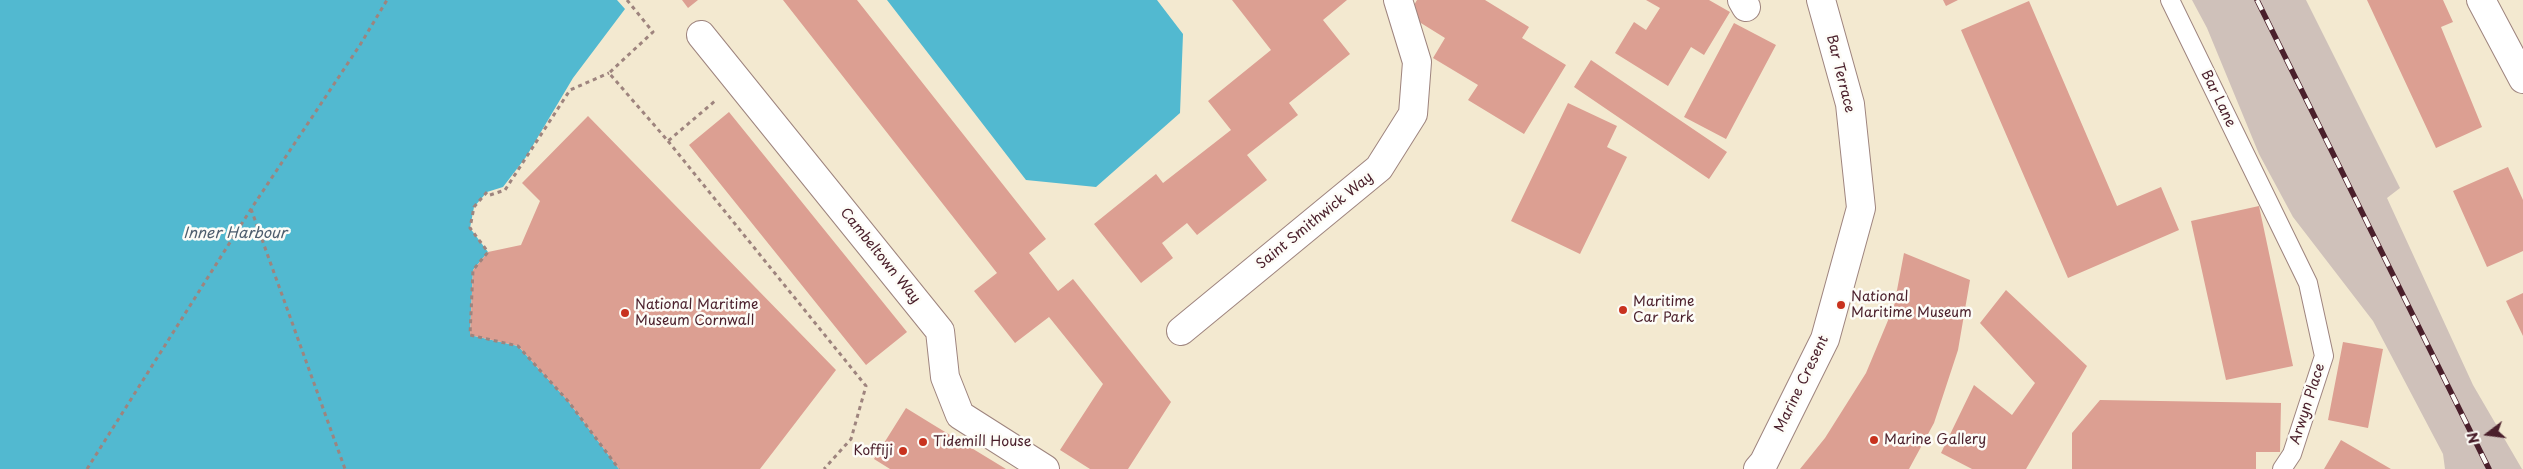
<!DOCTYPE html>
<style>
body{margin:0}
#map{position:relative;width:2523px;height:469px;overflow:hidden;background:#f3e9d0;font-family:"Playpen Sans",sans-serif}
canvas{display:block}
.north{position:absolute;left:2463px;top:409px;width:50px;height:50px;-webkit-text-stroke:4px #fdfcf7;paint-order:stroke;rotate:255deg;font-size:14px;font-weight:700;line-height:20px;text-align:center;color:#4a1f2b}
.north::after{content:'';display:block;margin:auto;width:18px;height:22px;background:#4a1f2b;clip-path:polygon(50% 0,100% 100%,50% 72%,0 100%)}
</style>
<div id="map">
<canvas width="2523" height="469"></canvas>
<div class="north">N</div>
</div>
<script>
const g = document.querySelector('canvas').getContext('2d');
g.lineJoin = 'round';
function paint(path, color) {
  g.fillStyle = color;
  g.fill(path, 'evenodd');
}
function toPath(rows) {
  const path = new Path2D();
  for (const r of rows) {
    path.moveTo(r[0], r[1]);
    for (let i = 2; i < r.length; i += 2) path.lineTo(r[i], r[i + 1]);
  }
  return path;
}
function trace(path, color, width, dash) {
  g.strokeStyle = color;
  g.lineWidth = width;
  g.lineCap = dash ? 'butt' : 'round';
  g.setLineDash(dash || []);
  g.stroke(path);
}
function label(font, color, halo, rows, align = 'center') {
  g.font = font + ' "Playpen Sans",sans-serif';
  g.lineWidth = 5;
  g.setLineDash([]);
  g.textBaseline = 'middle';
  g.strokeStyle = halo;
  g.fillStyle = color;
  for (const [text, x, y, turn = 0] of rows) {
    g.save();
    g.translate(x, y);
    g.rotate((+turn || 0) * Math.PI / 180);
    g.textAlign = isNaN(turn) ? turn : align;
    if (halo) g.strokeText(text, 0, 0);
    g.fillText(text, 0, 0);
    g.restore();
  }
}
const industrial = toPath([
 [2192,0,2306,0,2400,188,2387,198,2473,385,2522,469,2445,469,2443,454,2373,321,2293,217,2259,154,2207,28]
]);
const water = toPath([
 [0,0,617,0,625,9,573,78,526,157,503,187,487,192,474,207,470,228,488,252,473,270,470,335,518,346,568,401,619,469,0,469],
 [887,0,1157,0,1183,34,1180,113,1096,187,1026,180]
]);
const building = toPath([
 [682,0,698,0,688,8],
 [783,0,857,0,1046,239,1029,253,1058,291,1073,279,1171,402,1128,469,1090,469,1060,450,1103,384,1049,317,1015,343,974,291,997,273],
 [1232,0,1347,0,1323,20,1350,54,1289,103,1298,115,1247,155,1267,180,1197,235,1187,223,1162,243,1173,258,1141,283,1094,224,1156,174,1163,183,1231,130,1208,101,1271,50],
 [1417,0,1485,0,1529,27,1522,38,1566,65,1524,134,1468,100,1478,85,1433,58,1445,38,1408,15],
 [1646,0,1709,0,1730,12,1704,55,1691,47,1668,86,1615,53,1634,22,1646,30,1660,8],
 [1943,0,1958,0,1946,6],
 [2367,0,2443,0,2453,22,2441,27,2482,127,2436,148],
 [2029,1,2117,206,2161,187,2179,230,2068,278,1961,30],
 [1734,23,1776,45,1726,139,1684,117],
 [1591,60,1727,152,1709,179,1574,87],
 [1568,103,1617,126,1607,147,1627,157,1580,254,1511,221],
 [729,112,907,332,866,365,689,145],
 [588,116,836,370,760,469,619,469,568,401,518,346,470,335,473,270,488,252,521,245,540,201,522,183],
 [2508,167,2523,200,2523,251,2487,267,2453,191],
 [2259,206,2293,366,2226,380,2191,221],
 [1904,253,1970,280,1958,350,1934,423,1909,469,1800,469,1825,438,1866,373,1894,306],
 [2006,290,2087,366,2026,469,1972,469,1941,453,1974,385,2012,415,2035,383,1980,323],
 [2523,293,2523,336,2506,301],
 [2343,342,2383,349,2368,428,2328,420],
 [2100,400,2281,403,2280,452,2256,452,2256,469,2072,469,2072,433],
 [906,408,932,424,1006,469,890,469,874,459],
 [2341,440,2391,469,2324,469]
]);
const path = toPath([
 [627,0,653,32,609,73,668,141,715,101],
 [668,141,866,386,851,439,824,469],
 [487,192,474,207,470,228,488,252,473,270,470,335,518,346,568,401,619,469],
 [490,195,505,190,570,90,609,73],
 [251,209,345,469],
 [87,469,251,209,360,45,387,0]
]);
const service = toPath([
 [2170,0,2308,283,2324,356,2292,454,2282,469]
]);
const minor = toPath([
 [1742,0,1746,7],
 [2481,0,2523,79],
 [701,35,940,331,945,377,960,415,1045,469],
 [1181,331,1379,168,1413,114,1417,62,1398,0]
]);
const tertiary = toPath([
 [1758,469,1764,462,1825,339,1861,208,1850,104,1821,0]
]);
const rail = toPath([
 [2257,0,2489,469]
]);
const markers = [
 [1841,305,5,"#c8321e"],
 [1623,310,5,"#c8321e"],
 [625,313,5,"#c8321e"],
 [1874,440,5,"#c8321e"],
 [923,442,5,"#c8321e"],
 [903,451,5,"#c8321e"]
];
const streetNames = [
 ["Bar Terrace",1840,74,76],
 ["Bar Lane",2218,99,64],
 ["Saint Smithwick Way",1315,221,-39],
 ["Cambeltown Way",880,256,51],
 ["Marine Cresent",1802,384,-64],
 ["Arwyn Place",2308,404,-72]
];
const poiNames = [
 ["National",1851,297],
 ["Maritime Museum",1851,313],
 ["Maritime",1633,302],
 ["Car Park",1633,318],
 ["National Maritime",635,305],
 ["Museum Cornwall",635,321],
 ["Marine Gallery",1884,440],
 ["Tidemill House",933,442],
 ["Koffiji",893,451,"right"]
];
const waterNames = [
 ["Inner Harbour",235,234]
];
paint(industrial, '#cfc1ba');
paint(water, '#52b9d0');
paint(building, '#dc9f92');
trace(service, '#9e847e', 20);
trace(minor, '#9e847e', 30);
trace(tertiary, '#9e847e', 30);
trace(path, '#9e847e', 3, [4, 4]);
trace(service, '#fff', 18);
trace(minor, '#fff', 28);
trace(tertiary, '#fff', 28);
trace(rail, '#4a1f2b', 5.5);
trace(rail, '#fdfcf7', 4, [11]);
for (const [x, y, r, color] of markers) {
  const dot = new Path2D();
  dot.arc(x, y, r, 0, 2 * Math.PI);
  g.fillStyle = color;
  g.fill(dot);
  trace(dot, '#fdfcf7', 2);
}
label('14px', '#4a1f2b', '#fdfcf7', streetNames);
label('14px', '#4a1f2b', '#fdfcf7', poiNames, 'left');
label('italic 15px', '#4d5d6d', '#fdfcf7', waterNames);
</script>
